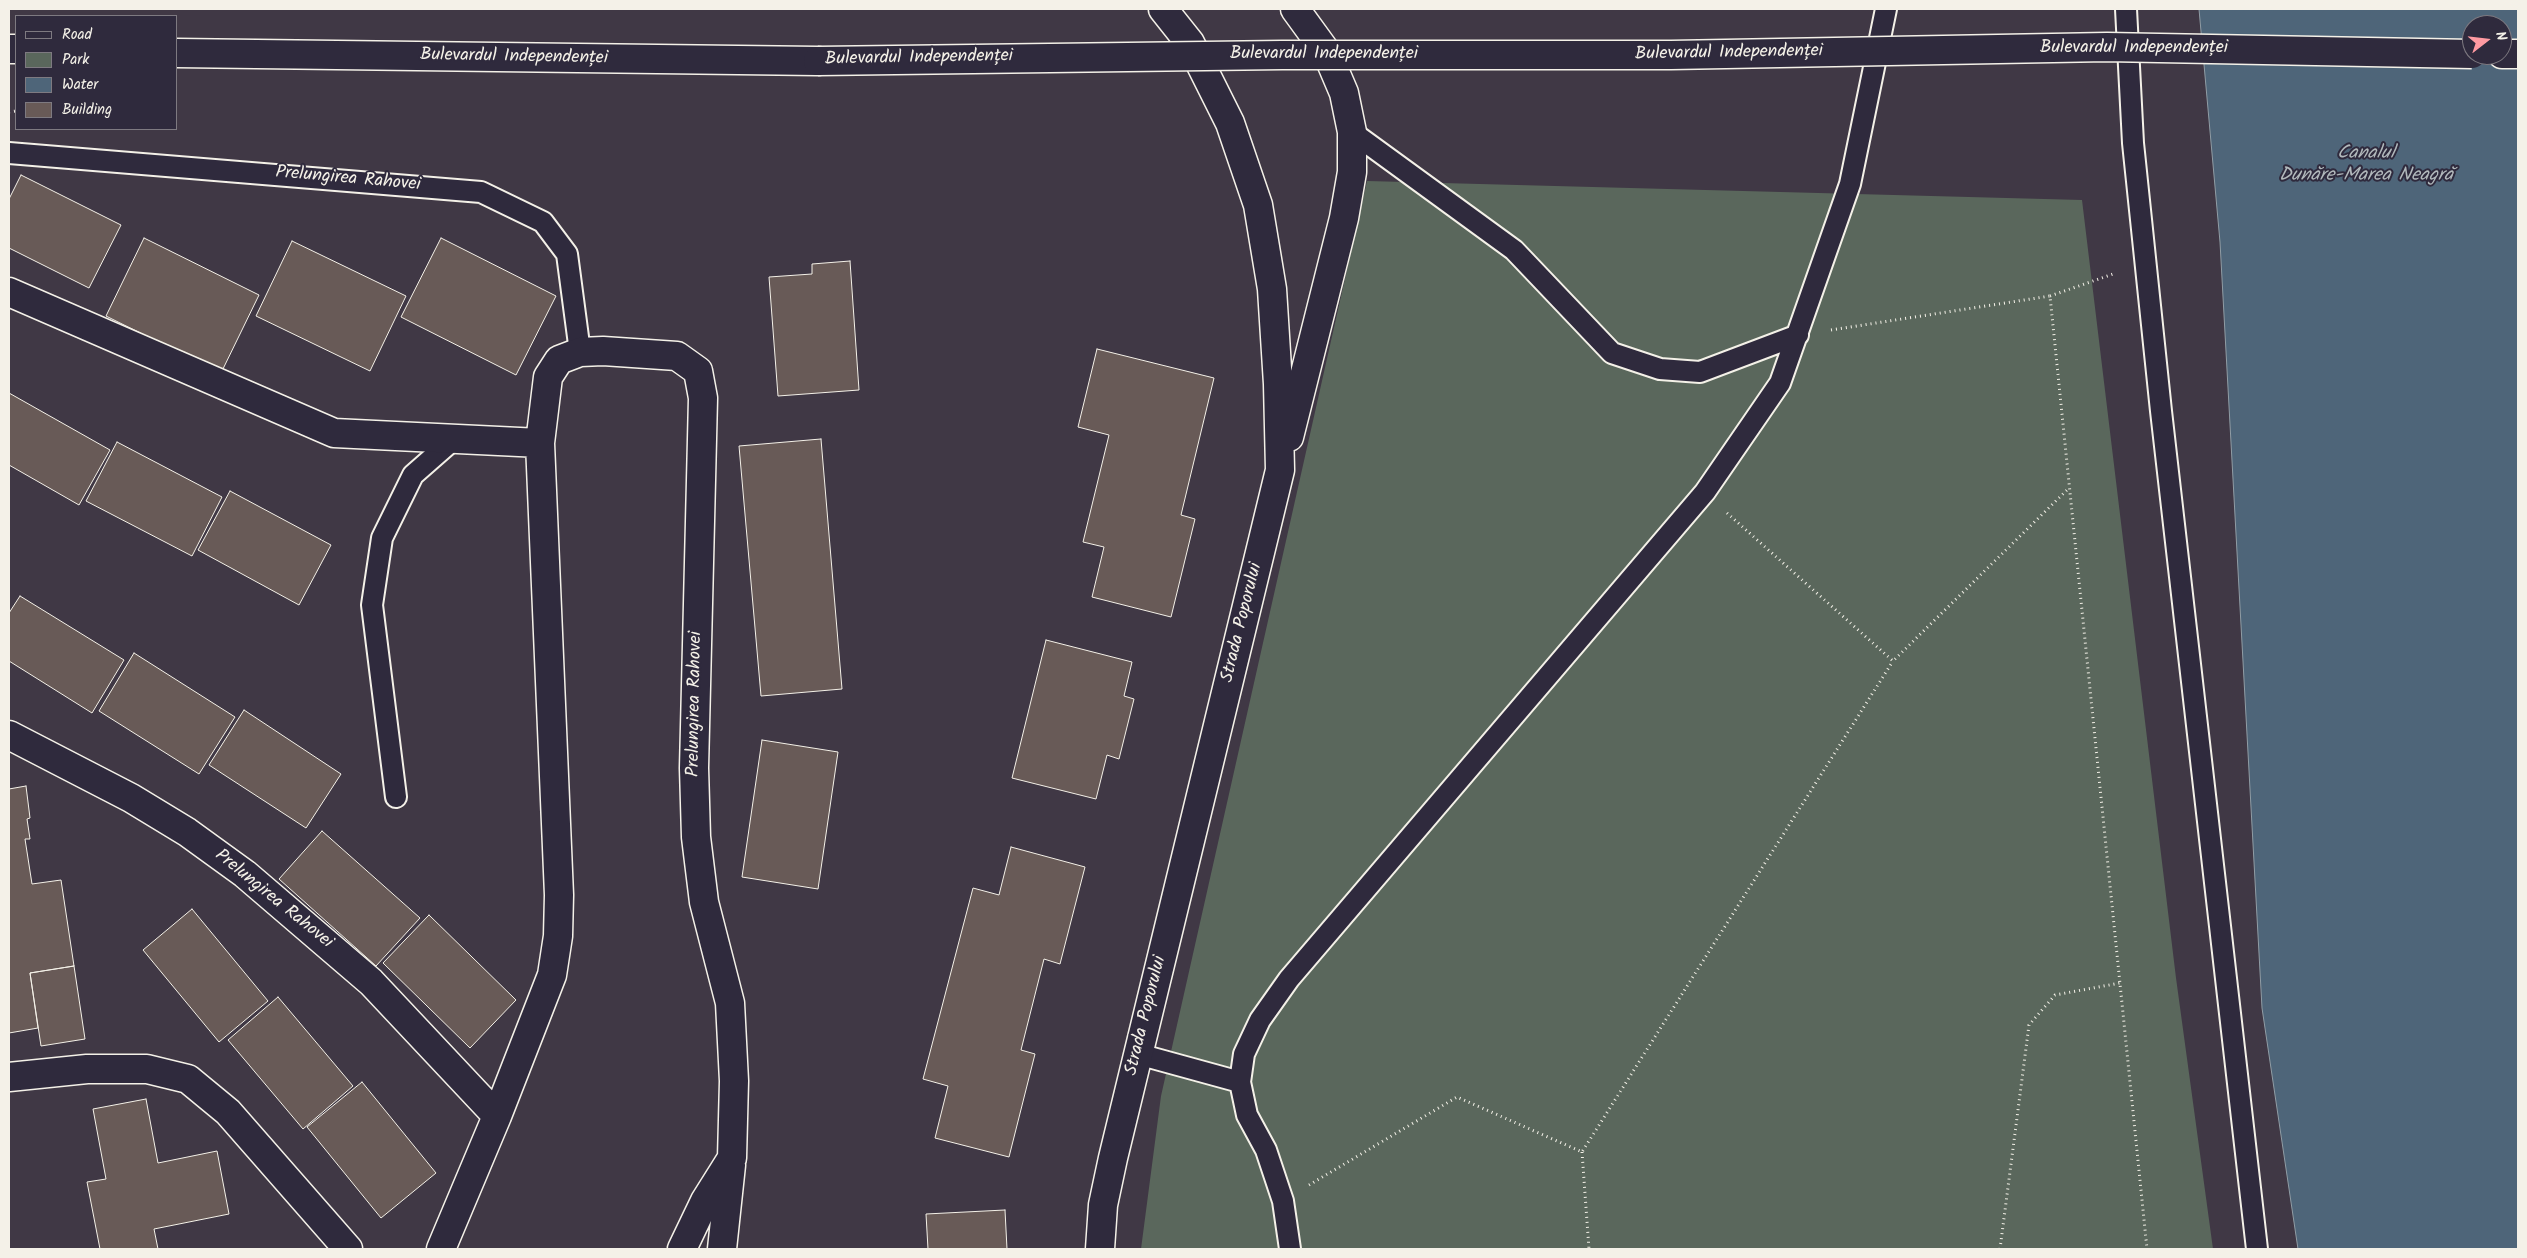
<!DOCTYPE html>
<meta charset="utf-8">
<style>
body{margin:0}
#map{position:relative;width:2527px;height:1258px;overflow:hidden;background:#403845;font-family:Kalam,sans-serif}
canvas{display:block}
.frame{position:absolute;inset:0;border:10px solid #f4f1e8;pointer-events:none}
.legend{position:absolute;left:15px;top:15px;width:162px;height:115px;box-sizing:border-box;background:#2f2a3d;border:1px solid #7e7a81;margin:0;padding:6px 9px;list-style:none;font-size:15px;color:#f4f1e8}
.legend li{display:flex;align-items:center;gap:10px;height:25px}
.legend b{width:25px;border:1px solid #7e7a81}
.north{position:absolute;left:2462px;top:15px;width:50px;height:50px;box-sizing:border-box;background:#2f2a3d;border:1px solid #7e7a81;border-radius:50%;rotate:74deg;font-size:14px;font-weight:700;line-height:20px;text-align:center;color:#f4f1e8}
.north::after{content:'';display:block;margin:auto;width:18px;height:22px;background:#ff9aa2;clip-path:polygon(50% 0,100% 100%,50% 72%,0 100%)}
</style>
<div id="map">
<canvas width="2527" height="1258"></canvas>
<div class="frame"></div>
<ul class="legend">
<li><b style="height:6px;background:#2f2a3d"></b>Road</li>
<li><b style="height:14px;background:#5a675c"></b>Park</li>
<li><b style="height:14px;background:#4e6579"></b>Water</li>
<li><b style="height:14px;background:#685a57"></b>Building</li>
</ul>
<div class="north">N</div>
</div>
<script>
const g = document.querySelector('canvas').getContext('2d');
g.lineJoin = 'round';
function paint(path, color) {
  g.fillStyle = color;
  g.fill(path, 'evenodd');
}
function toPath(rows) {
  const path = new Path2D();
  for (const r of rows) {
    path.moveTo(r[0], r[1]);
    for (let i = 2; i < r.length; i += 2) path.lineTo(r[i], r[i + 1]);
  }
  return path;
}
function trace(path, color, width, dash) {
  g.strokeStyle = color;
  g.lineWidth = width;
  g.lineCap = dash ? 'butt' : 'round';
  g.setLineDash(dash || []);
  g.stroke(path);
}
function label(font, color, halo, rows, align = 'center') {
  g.font = font + ' Kalam,sans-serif';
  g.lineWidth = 4;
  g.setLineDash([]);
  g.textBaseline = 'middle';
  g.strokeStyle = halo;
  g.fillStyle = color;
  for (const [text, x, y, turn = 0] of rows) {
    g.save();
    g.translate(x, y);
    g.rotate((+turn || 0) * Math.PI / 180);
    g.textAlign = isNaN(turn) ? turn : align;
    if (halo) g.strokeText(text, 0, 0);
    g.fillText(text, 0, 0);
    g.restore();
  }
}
const green = toPath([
 [1367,181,2082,200,2176,978,2213,1249,1141,1249,1161,1096]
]);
const water = toPath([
 [2199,9,2518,9,2518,1249,2298,1249,2262,1008,2220,242,2199,9],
 [2472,25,2502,25,2502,55,2472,55,2472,25]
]);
const building = toPath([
 [21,175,121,225,89,288,9,248,9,199,21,175],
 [144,238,259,295,221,373,106,316,144,238],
 [441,238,556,296,516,375,401,317,441,238],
 [292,241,406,296,370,371,256,316,292,241],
 [850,261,859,390,778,396,769,277,812,274,812,264,850,261],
 [1097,349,1214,378,1181,515,1195,519,1171,617,1092,597,1104,547,1083,542,1109,435,1078,427,1097,349],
 [9,393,110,450,79,505,9,465,9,393],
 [821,439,842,689,761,696,739,446,821,439],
 [117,442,222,497,192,556,86,501,117,442],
 [230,491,331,545,299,605,198,550,230,491],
 [20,596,124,660,92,713,9,661,9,613,20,596],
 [1046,640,1132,662,1124,696,1134,699,1119,759,1107,755,1096,799,1012,778,1046,640],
 [134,653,235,717,199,774,99,711,134,653],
 [244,710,341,774,306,828,209,765,244,710],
 [762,740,838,752,818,889,742,877,762,740],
 [26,786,30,818,27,819,30,839,25,839,32,884,61,880,74,966,30,973,38,1028,9,1033,9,789,26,786],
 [322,831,420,918,376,966,279,879,322,831],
 [1011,847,1085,867,1060,964,1044,959,1021,1050,1035,1054,1009,1157,935,1138,948,1086,923,1079,973,888,999,895,1011,847],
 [192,909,268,1001,219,1042,143,950,192,909],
 [429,915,516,1000,470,1048,383,963,429,915],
 [74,966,85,1039,41,1046,30,973,74,966],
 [278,997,353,1086,303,1129,228,1040,278,997],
 [362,1082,436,1173,381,1218,307,1127,362,1082],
 [146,1099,158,1163,217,1151,229,1214,154,1229,158,1249,100,1249,87,1182,106,1179,93,1109,146,1099],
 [1005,1210,1007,1249,928,1249,926,1214,1005,1210]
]);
const path = toPath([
 [9,112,16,111],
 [2050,296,2116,273],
 [1831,330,2050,296,2147,1249],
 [1727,513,1893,661,2069,488],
 [1582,1152,1589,1249],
 [1309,1185,1457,1097,1582,1152,1893,661],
 [2000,1249,2029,1025,2055,995,2120,983]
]);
const service = toPath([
 [2126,9,2133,143,2161,411,2257,1249],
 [1352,132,1514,250,1612,353,1660,369,1700,372,1798,335],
 [9,153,481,192,543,222,567,254,580,352],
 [396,797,372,605,382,538,413,475,454,439],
 [1138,1054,1240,1082],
 [1290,1249,1283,1201,1266,1150,1247,1115,1240,1082,1244,1054,1260,1020,1289,979,1705,492,1780,383,1850,184,1886,9]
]);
const minor = toPath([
 [9,292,334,433,540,443],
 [1289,437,1344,218,1352,172,1352,132,1344,93,1327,53,1295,9],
 [9,735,131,798,187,832,245,874,371,982,497,1116],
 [9,1077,87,1069,147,1069,188,1079,228,1112,348,1249],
 [441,1249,497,1116,552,975,558,936,559,895,540,443,548,377,559,360,580,352,603,351,677,356,698,371,703,398,694,768,696,837,704,902,730,1003,734,1081,732,1158,705,1201,682,1249],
 [722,1249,731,1165],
 [1100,1249,1103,1205,1113,1158,1280,470,1278,384,1272,289,1258,205,1230,123,1190,43,1163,9]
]);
const secondary = toPath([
 [9,49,16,49],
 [176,53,818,61],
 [2502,54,2518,54]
]);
const secondaryBridge = toPath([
 [818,61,1282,55,1671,55,2107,47,2472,54]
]);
const streetNames = [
 ["Bulevardul Independenței",2134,49],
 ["Bulevardul Independenței",1729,54,-1],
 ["Bulevardul Independenței",1324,55],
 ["Bulevardul Independenței",514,58,1],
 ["Bulevardul Independenței",919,59,-1],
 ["Prelungirea Rahovei",348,180,5],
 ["Strada Poporului",1243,623,-76],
 ["Prelungirea Rahovei",696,704,-89],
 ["Prelungirea Rahovei",273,900,39],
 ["Strada Poporului",1147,1016,-76]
];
const waterNames = [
 ["Canalul",2366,155],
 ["Dunăre-Marea Neagră",2366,177]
];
paint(green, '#5a675c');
paint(water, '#4e6579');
trace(water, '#909da5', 1);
paint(building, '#685a57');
trace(building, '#f4f1e8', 1);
trace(service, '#f4f1e8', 24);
trace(minor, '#f4f1e8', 31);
trace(secondary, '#f4f1e8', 31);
trace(path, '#f4f1e8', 3, [1, 4]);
trace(service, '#2f2a3d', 20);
trace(minor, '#2f2a3d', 28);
trace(secondary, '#2f2a3d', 28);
trace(secondaryBridge, '#f4f1e8', 31, []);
trace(secondaryBridge, '#2f2a3d', 28);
label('18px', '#f4f1e8', '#2f2a3d', streetNames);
label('italic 19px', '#b2b9bc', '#2f2a3d', waterNames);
</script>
